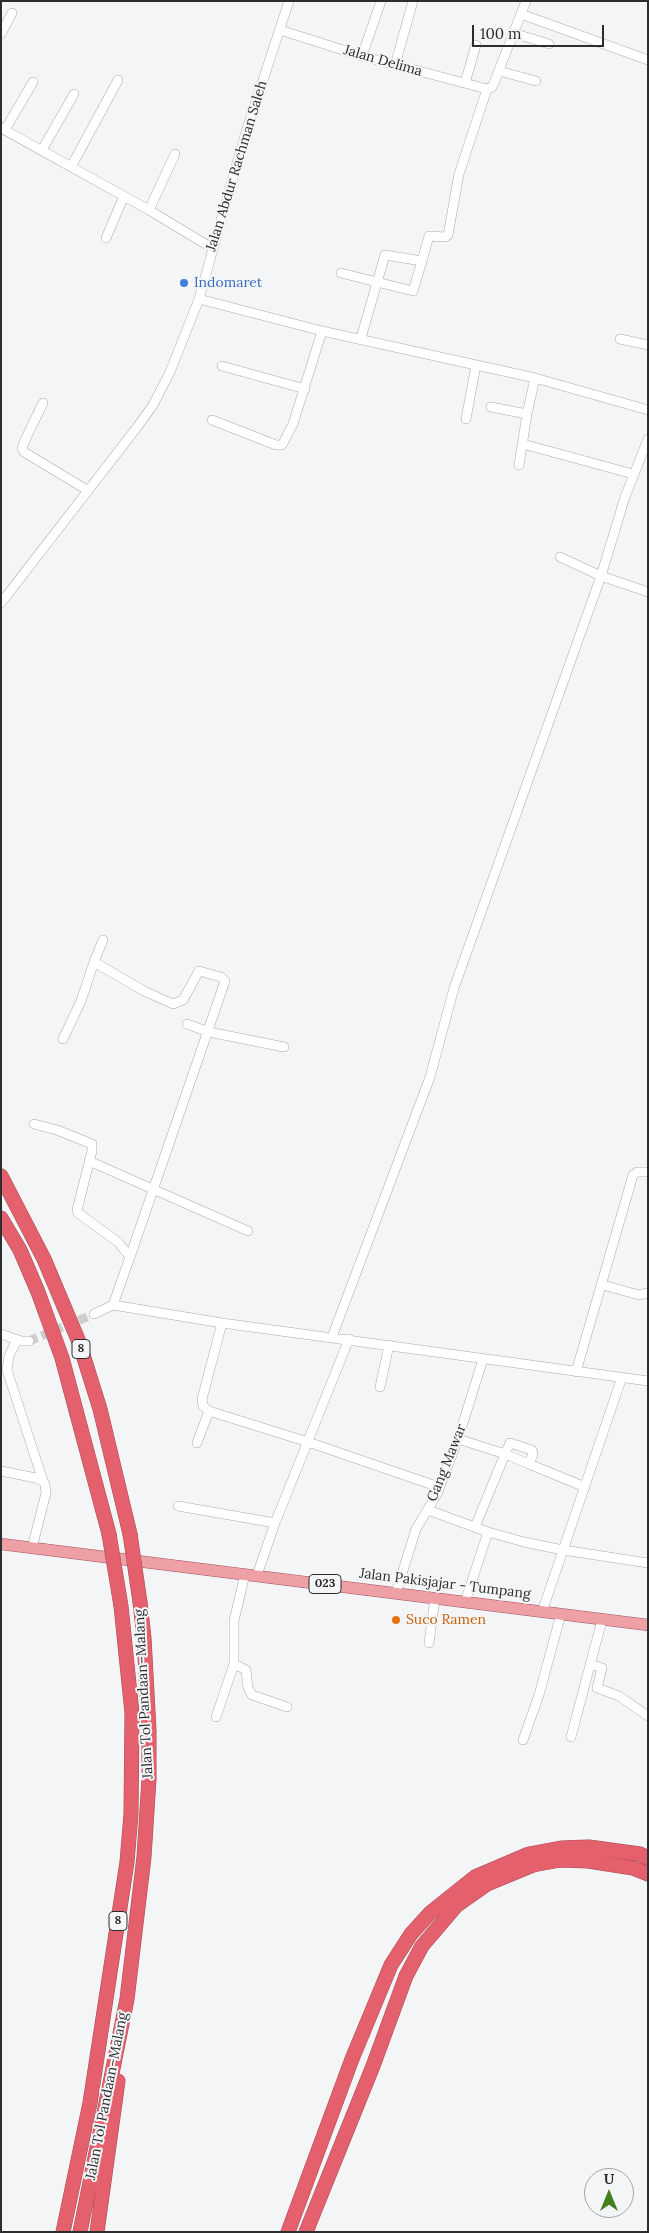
<!DOCTYPE html>
<meta charset="utf-8">
<style>
body{margin:0}
#map{position:relative;width:649px;height:2233px;overflow:hidden;background:#f3f5f6;font-family:Lora,serif}
canvas{display:block}
.frame{position:absolute;inset:0;border:2px solid #2c2d2e;pointer-events:none}
.north{position:absolute;left:584px;top:2168px;width:50px;height:50px;box-sizing:border-box;background:#f3f5f6;border:1px solid #a3a5a6;border-radius:50%;rotate:0deg;font-size:14px;font-weight:700;line-height:20px;text-align:center;color:#2c2d2e}
.north::after{content:'';display:block;margin:auto;width:18px;height:22px;background:#42801e;clip-path:polygon(50% 0,100% 100%,50% 72%,0 100%)}
.scale{position:absolute;left:472px;top:25px;width:132px;height:22px;box-sizing:border-box;border:2px solid #2c2d2e;border-top:0;padding-left:6px;font-size:15px;line-height:18px;white-space:nowrap;color:#2c2d2e;-webkit-text-stroke:4px #f3f5f6;paint-order:stroke}
</style>
<div id="map">
<canvas width="649" height="2233"></canvas>
<div class="frame"></div>
<div class="north">U</div>
<div class="scale">100 m</div>
</div>
<script>
const g = document.querySelector('canvas').getContext('2d');
g.lineJoin = 'round';
function toPath(rows) {
  const path = new Path2D();
  for (const r of rows) {
    path.moveTo(r[0], r[1]);
    for (let i = 2; i < r.length; i += 2) path.lineTo(r[i], r[i + 1]);
  }
  return path;
}
function trace(path, color, width, dash) {
  g.strokeStyle = color;
  g.lineWidth = width;
  g.lineCap = dash ? 'butt' : 'round';
  g.setLineDash(dash || []);
  g.stroke(path);
}
function label(font, color, halo, rows, align = 'center') {
  g.font = font + ' Lora,serif';
  g.lineWidth = 4;
  g.setLineDash([]);
  g.textBaseline = 'middle';
  g.strokeStyle = halo;
  g.fillStyle = color;
  for (const [text, x, y, turn = 0] of rows) {
    g.save();
    g.translate(x, y);
    g.rotate((+turn || 0) * Math.PI / 180);
    g.textAlign = isNaN(turn) ? turn : align;
    if (halo) g.strokeText(text, 0, 0);
    g.fillText(text, 0, 0);
    g.restore();
  }
}
const minorTunnel = toPath([
 [29,1341,94,1314]
]);
const minor = toPath([
 [521,14,648,60],
 [280,30,362,56,487,89],
 [513,33,549,44],
 [1,34,12,13],
 [362,56,381,1],
 [395,65,413,1],
 [499,71,536,81],
 [465,83,476,45],
 [487,89,492,87,494,83,526,1],
 [1,128,149,210,212,248],
 [5,130,33,82],
 [42,150,74,94],
 [71,167,118,80],
 [149,210,175,154],
 [106,238,124,196],
 [341,273,413,291,422,261],
 [199,299,322,331,535,378,648,410],
 [361,338,385,255,422,261,429,236,445,237,448,235,459,174,487,89],
 [620,339,648,345],
 [222,366,305,389],
 [43,403,26,438,22,448,24,452,87,490],
 [491,407,527,414,519,465],
 [527,414,535,378],
 [466,419,476,365],
 [212,420,276,445,282,445,293,424,322,331],
 [523,444,633,474],
 [560,557,601,576,648,592],
 [1,603,138,426,153,405,170,372,199,299,245,135,289,1],
 [103,940,94,962,144,991,173,1004,183,1000,199,971,221,977,225,981,130,1257],
 [187,1024,209,1032,284,1047],
 [63,1039,81,1001,94,962],
 [34,1124,57,1130,92,1144,92,1151,77,1210,78,1213,118,1242,130,1257,113,1305],
 [89,1161,248,1231],
 [603,1285,639,1295,648,1293],
 [94,1314,113,1305,222,1323,648,1381],
 [222,1323,202,1399,203,1406,209,1411,308,1442,439,1487],
 [1,1334,21,1341,29,1341],
 [332,1337,430,1077,454,988,601,576,625,497,648,439],
 [17,1340,9,1356,7,1370,43,1481],
 [576,1372,633,1175,637,1172,648,1172],
 [380,1387,389,1345],
 [458,1439,505,1454,510,1443,532,1450,533,1454,529,1464,585,1487],
 [197,1443,209,1411],
 [1,1471,36,1478,43,1481,45,1484,46,1493,32,1548],
 [178,1506,275,1523],
 [428,1510,488,1532,524,1542,563,1550,648,1563],
 [475,1527,505,1454,529,1464],
 [257,1575,275,1523,349,1339],
 [396,1593,416,1529,437,1494,458,1439,483,1359],
 [465,1602,488,1532],
 [542,1612,622,1377],
 [429,1643,435,1598],
 [234,1664,246,1670,248,1688,252,1695,287,1707],
 [590,1664,602,1668,597,1688,619,1696,648,1716],
 [216,1717,234,1664,234,1621,245,1574],
 [571,1737,602,1620],
 [523,1740,539,1695,561,1614]
]);
const major = toPath([
 [1,1544,648,1625]
]);
const highway = toPath([
 [1,1176,44,1259,79,1342,100,1409,130,1534],
 [1,1218,20,1250,38,1292,62,1358,109,1534],
 [63,2232,90,2103,127,1862,131,1814,132,1713,121,1606],
 [80,2232,127,1999,144,1857,149,1779,149,1730,144,1638,140,1602],
 [97,2232,118,2081],
 [288,2232,352,2059,391,1965,411,1934,430,1913,475,1877,529,1854,561,1848,589,1847,640,1854,648,1858],
 [306,2232,373,2066,406,1976,422,1946,457,1905,487,1884,533,1865,560,1860,588,1861,633,1868,648,1874]
]);
const highwayBridge = toPath([
 [109,1534,121,1606],
 [130,1534,140,1602]
]);
const markers = [
 [184,283,5,"#3f7fe0"],
 [396,1620,5,"#e8710a"]
];
const shields = [
 [81,1349,18],
 [325,1584,32],
 [118,1921,18]
];
const shieldNames = [
 ["8",81,1349],
 ["023",325,1584],
 ["8",118,1921]
];
const streetNames = [
 ["Jalan Delima",383,61,16],
 ["Jalan Abdur Rachman Saleh",237,166,-73],
 ["Gang Mawar",447,1463,-68],
 ["Jalan Pakisjajar - Tumpang",445,1584,7],
 ["Jalan Tol Pandaan–Malang",144,1694,-93],
 ["Jalan Tol Pandaan–Malang",107,2096,-79]
];
const shopNames = [
 ["Indomaret",194,283]
];
const foodNames = [
 ["Suco Ramen",406,1620]
];
trace(minorTunnel, '#cbcdce', 9, [9, 4.5]);
trace(minor, '#a8aaab', 10);
trace(major, '#a44e57', 12);
trace(highway, '#a44e57', 15);
trace(minor, '#fff', 9);
trace(major, '#efa0a7', 11);
trace(highway, '#e4606d', 14);
trace(highwayBridge, '#a44e57', 15, []);
trace(highwayBridge, '#e4606d', 14);
for (const [x, y, r, color] of markers) {
  const dot = new Path2D();
  dot.arc(x, y, r, 0, 2 * Math.PI);
  g.fillStyle = color;
  g.fill(dot);
  trace(dot, '#f3f5f6', 2);
}
for (const [x, y, w] of shields) {
  const box = new Path2D();
  box.roundRect(x - w / 2, y - 9.5, w, 19, 4);
  g.fillStyle = '#f3f5f6';
  g.fill(box);
  trace(box, '#2c2d2e', 1);
}
label('bold 12px', '#2c2d2e', null, shieldNames);
label('14px', '#2c2d2e', '#f3f5f6', streetNames);
label('14px', '#366cbe', '#f3f5f6', shopNames, 'left');
label('14px', '#c56008', '#f3f5f6', foodNames, 'left');
</script>
